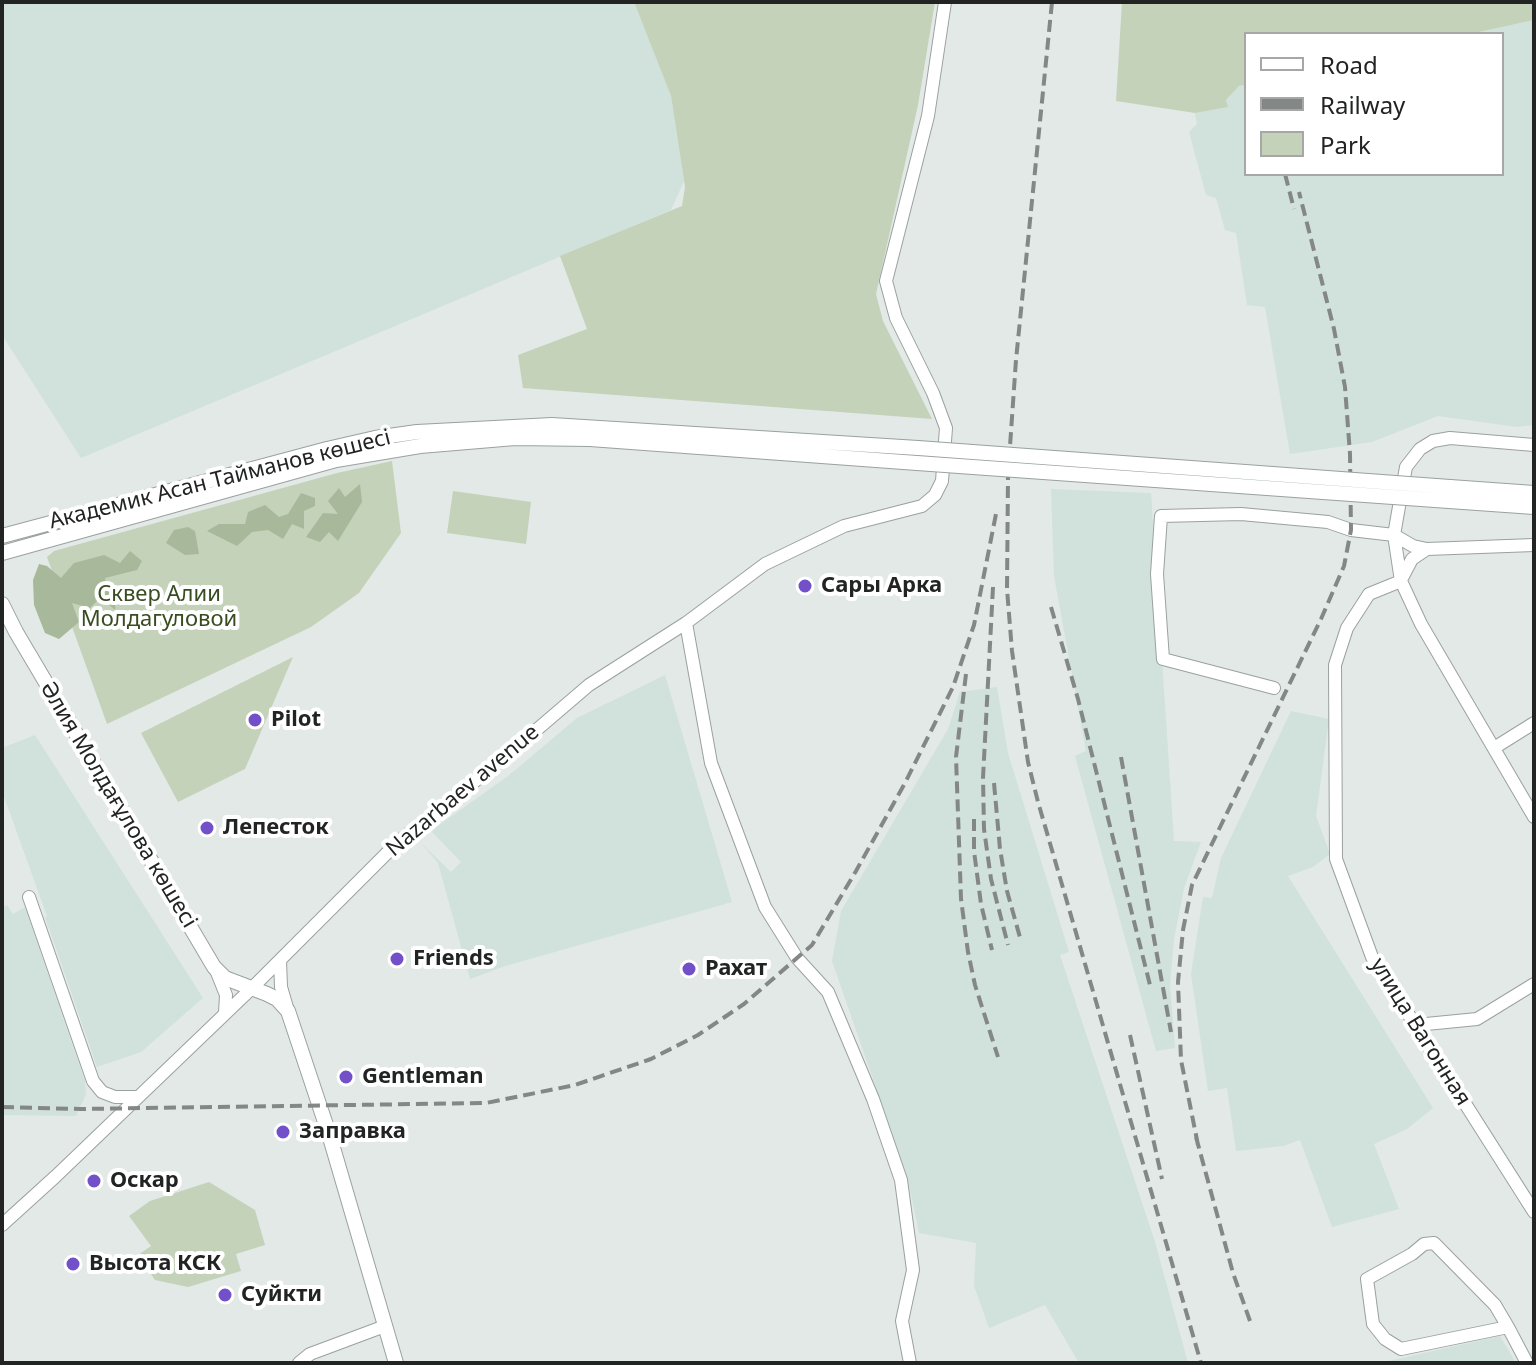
<!DOCTYPE html>
<meta charset="utf-8">
<style>
body{margin:0}
#map{position:relative;width:1536px;height:1365px;overflow:hidden;background:#e2e9e7;font-family:"Noto Sans",sans-serif}
canvas{display:block}
.frame{position:absolute;inset:0;border:4px solid #222423;pointer-events:none}
.legend{position:absolute;left:1244px;top:32px;width:260px;height:144px;box-sizing:border-box;background:#fff;border:2px solid #a7a7a7;margin:0;padding:10px 14px;list-style:none;font-size:24px;color:#222423}
.legend li{display:flex;align-items:center;gap:16px;height:40px}
.legend b{width:40px;border:2px solid #a7a7a7}
</style>
<div id="map">
<canvas width="1536" height="1365"></canvas>
<div class="frame"></div>
<ul class="legend">
<li><b style="height:10px;background:#fff"></b>Road</li>
<li><b style="height:10px;background:#838886"></b>Railway</li>
<li><b style="height:22px;background:#c5d2ba"></b>Park</li>
</ul>
</div>
<script>
const g = document.querySelector('canvas').getContext('2d');
g.lineJoin = 'round';
function paint(path, color) {
  g.fillStyle = color;
  g.fill(path, 'evenodd');
}
function toPath(rows) {
  const path = new Path2D();
  for (const r of rows) {
    path.moveTo(r[0], r[1]);
    for (let i = 2; i < r.length; i += 2) path.lineTo(r[i], r[i + 1]);
  }
  return path;
}
function trace(path, color, width, dash) {
  g.strokeStyle = color;
  g.lineWidth = width;
  g.lineCap = dash ? 'butt' : 'round';
  g.setLineDash(dash || []);
  g.stroke(path);
}
function label(font, color, halo, rows, align = 'center') {
  g.font = font + ' "Noto Sans",sans-serif';
  g.lineWidth = 8;
  g.setLineDash([]);
  g.textBaseline = 'middle';
  g.strokeStyle = halo;
  g.fillStyle = color;
  for (const [text, x, y, turn = 0] of rows) {
    g.save();
    g.translate(x, y);
    g.rotate((+turn || 0) * Math.PI / 180);
    g.textAlign = isNaN(turn) ? turn : align;
    if (halo) g.strokeText(text, 0, 0);
    g.fillText(text, 0, 0);
    g.restore();
  }
}
const built = toPath([
 [2,2,634,2,671,96,684,181,671,210,81,458,2,335],
 [1534,20,1534,425,1517,427,1438,416,1372,442,1290,454,1265,307,1247,305,1236,233,1225,230,1216,198,1206,195,1189,132,1197,124,1195,113,1227,107,1226,100,1239,86,1246,85,1246,174,1502,174,1502,34,1470,34],
 [1051,489,1151,493,1174,841,1201,842,1184,888,1174,939,1170,985,1175,1048,1156,1051,1075,756,1086,751,1054,576],
 [665,675,732,902,505,966,470,979,438,863,421,843,451,872,461,862,432,832,435,828,508,776,577,718],
 [997,687,1008,753,1069,952,1060,955,1155,1242,1188,1363,1079,1363,1045,1305,989,1328,974,1286,976,1243,919,1233,908,1180,832,961,841,911,948,729,960,692],
 [1291,711,1329,719,1316,816,1330,854,1313,867,1288,876,1433,1108,1407,1129,1374,1144,1399,1209,1332,1227,1300,1140,1283,1146,1236,1151,1227,1088,1208,1091,1191,974,1203,897,1212,898,1221,858],
 [35,735,203,998,141,1052,97,1067,45,917,47,916,2,791,2,748],
 [7,905,13,914,25,907,85,1081,86,1094,76,1116,2,1115,2,908],
 [1500,1336,1516,1363,1376,1363,1393,1360]
]);
const green = toPath([
 [634,2,935,2,918,105,876,294,883,321,932,419,523,388,518,355,587,329,560,256,682,206,685,187,671,96],
 [1122,2,1534,2,1534,20,1470,34,1246,34,1246,85,1239,86,1226,100,1228,107,1195,113,1116,101],
 [392,461,401,533,359,593,311,627,107,724,47,557,54,551,337,473],
 [453,491,531,502,526,544,447,533],
 [293,657,245,769,178,802,141,733],
 [209,1182,255,1210,265,1245,236,1254,241,1271,188,1287,155,1280,138,1255,151,1246,129,1216,150,1201]
]);
const forest = toPath([
 [360,484,362,502,338,541,329,532,320,542,306,537,323,513,338,514,328,501,339,488,345,497],
 [301,493,315,498,315,506,304,511,304,529,292,524,283,539,268,530,252,532,237,546,207,531,219,524,245,524,248,512,265,505,279,517,288,514],
 [188,527,195,531,199,554,185,555,166,543,174,530],
 [130,551,142,561,137,570,105,578,107,588,117,587,115,610,101,597,90,608,72,603,79,622,59,639,45,633,34,605,33,580,39,564,47,566,61,578,74,563,104,555,120,563]
]);
const minor = toPath([
 [1534,445,1450,438,1433,441,1420,449,1406,467,1394,535,1401,581,1421,624,1534,817],
 [1402,578,1412,559,1427,549,1534,545],
 [1401,581,1369,594,1347,628,1335,665,1336,859,1372,957,1534,1212],
 [686,623,711,763,765,907,797,958,828,992,873,1099,901,1180,913,1270,902,1321,910,1363],
 [1274,688,1163,659,1157,574,1161,516,1241,514,1328,522,1351,530,1394,535,1413,546,1427,549],
 [1494,748,1534,723],
 [29,897,93,1081,102,1092,115,1097,136,1097],
 [280,960,281,987,288,1011],
 [216,970,226,995,225,1013],
 [1416,1025,1477,1019,1534,984],
 [2,1225,56,1176,251,989,398,842,499,762,589,685,686,623,765,564,844,526,922,506,935,495,942,481,946,428,933,393,896,318,886,281,928,116,945,2],
 [1508,1327,1401,1349,1385,1339,1373,1324,1367,1279,1412,1254,1424,1244,1434,1243,1495,1305,1508,1327,1527,1363],
 [299,1363,310,1354,385,1326]
]);
const major = toPath([
 [1450,487,1534,493],
 [1449,501,1534,507],
 [2,536,327,449,375,438,417,432,552,425,918,448],
 [2,553,336,460,420,446,515,438,590,439,917,463],
 [2,604,16,632,214,967,225,978,267,994,277,999,288,1011,329,1134,396,1363]
]);
const rail = toPath([
 [1052,2,1016,360,1008,475,1007,589,1012,651,1028,762,1038,802,1201,1363],
 [1285,174,1294,209],
 [993,587,983,778,984,829,991,879,1008,945],
 [1051,607,1078,699,1150,985],
 [966,674,956,757,961,899,968,952,975,985,998,1057],
 [1121,757,1171,1032],
 [994,783,1000,849,1007,891,1021,941],
 [974,819,974,851,981,904,992,950],
 [1130,1035,1162,1179],
 [2,1107,80,1109,486,1103,575,1085,651,1059,698,1035,744,1004,812,945,856,871,905,783,953,687,974,625,997,509],
 [1196,1137,1233,1273,1250,1321],
 [1198,1145,1181,1060,1178,982,1183,930,1192,885,1321,619,1344,566,1351,530,1350,454,1345,387,1334,329,1299,192]
]);
const majorBridge = toPath([
 [918,448,1450,487],
 [917,463,1449,501]
]);
const markers = [
 [805,586,8,"#7150c9"],
 [255,720,8,"#7150c9"],
 [207,828,8,"#7150c9"],
 [397,959,8,"#7150c9"],
 [689,969,8,"#7150c9"],
 [346,1077,8,"#7150c9"],
 [283,1132,8,"#7150c9"],
 [94,1181,8,"#7150c9"],
 [73,1264,8,"#7150c9"],
 [225,1295,8,"#7150c9"]
];
const streetNames = [
 ["Академик Асан Тайманов көшесі",220,480,-14],
 ["Nazarbaev avenue",463,791,-40],
 ["Әлия Молдағұлова көшесі",118,805,59],
 ["улица Вагонная",1420,1032,58]
];
const poiNames = [
 ["Сары Арка",821,586],
 ["Pilot",271,720],
 ["Лепесток",223,828],
 ["Friends",413,959],
 ["Рахат",705,969],
 ["Gentleman",362,1077],
 ["Заправка",299,1132],
 ["Оскар",110,1181],
 ["Высота КСК",89,1264],
 ["Суйкти",241,1295]
];
const parkNames = [
 ["Сквер Алии",159,595],
 ["Молдагуловой",159,620]
];
paint(built, '#d1e1dc');
paint(green, '#c5d2ba');
paint(forest, '#a8b89a');
trace(minor, '#9aa19f', 14);
trace(major, '#9aa19f', 16);
trace(minor, '#fff', 12);
trace(major, '#fff', 14);
trace(rail, '#838886', 4, [12, 6]);
trace(majorBridge, '#9aa19f', 16, []);
trace(majorBridge, '#fff', 14);
for (const [x, y, r, color] of markers) {
  const dot = new Path2D();
  dot.arc(x, y, r, 0, 2 * Math.PI);
  g.fillStyle = color;
  g.fill(dot);
  trace(dot, '#fff', 3);
}
label('22px', '#222423', '#fff', streetNames);
label('bold 22px', '#222423', '#fff', poiNames, 'left');
label('22px', '#374c1f', '#fff', parkNames);
</script>
